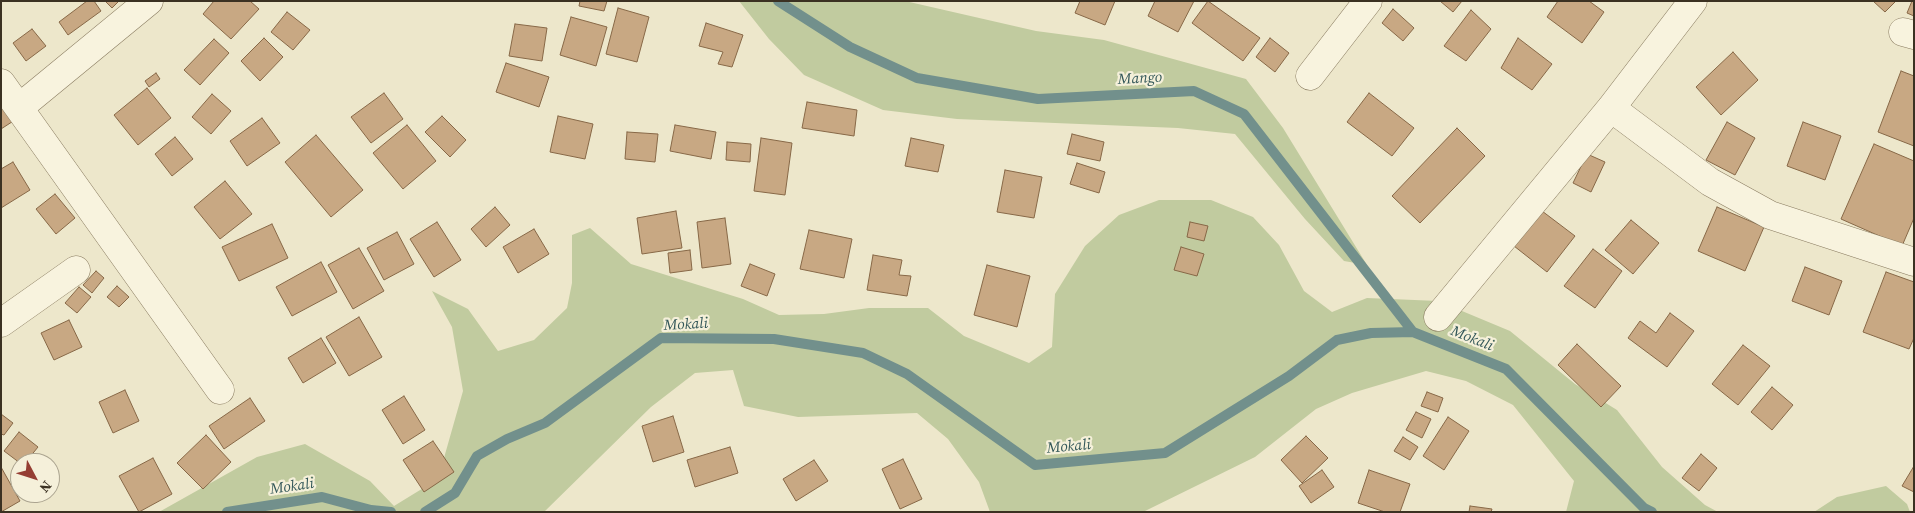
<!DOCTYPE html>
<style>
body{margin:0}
#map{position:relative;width:1915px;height:513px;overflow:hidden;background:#ede7cb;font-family:"Source Serif 4",serif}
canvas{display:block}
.frame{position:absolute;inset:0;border:2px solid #3b3122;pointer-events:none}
.north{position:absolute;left:10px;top:453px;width:50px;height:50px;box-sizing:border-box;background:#f5f0da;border:1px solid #aba490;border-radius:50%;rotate:130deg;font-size:14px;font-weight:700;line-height:20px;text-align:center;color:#3b3122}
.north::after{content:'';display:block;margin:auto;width:18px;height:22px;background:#953e33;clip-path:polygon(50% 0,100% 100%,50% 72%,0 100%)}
</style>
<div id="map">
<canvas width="1915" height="513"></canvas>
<div class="frame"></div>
<div class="north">N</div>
</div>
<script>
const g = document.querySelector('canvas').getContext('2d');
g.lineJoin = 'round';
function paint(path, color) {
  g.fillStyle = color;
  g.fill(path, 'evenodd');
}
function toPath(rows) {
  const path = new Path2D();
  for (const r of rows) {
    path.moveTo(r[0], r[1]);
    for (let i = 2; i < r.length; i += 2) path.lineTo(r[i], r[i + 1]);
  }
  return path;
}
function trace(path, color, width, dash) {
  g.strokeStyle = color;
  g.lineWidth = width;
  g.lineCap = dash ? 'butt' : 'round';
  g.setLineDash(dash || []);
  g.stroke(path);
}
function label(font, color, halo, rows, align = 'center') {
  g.font = font + ' "Source Serif 4",serif';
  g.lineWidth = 4.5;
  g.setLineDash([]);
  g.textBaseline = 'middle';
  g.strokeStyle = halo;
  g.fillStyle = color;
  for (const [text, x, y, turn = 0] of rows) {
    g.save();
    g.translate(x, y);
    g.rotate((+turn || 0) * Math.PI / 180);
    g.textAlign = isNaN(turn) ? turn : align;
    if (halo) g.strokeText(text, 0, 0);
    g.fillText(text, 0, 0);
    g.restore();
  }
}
const green = toPath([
 [739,1,905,1,1036,31,1104,40,1246,79,1283,128,1367,265,1344,261,1305,219,1235,134,1178,128,957,119,883,110,804,75,769,39],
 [1159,200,1211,200,1253,217,1279,245,1304,291,1332,312,1367,298,1438,301,1510,331,1575,384,1617,410,1662,467,1705,505,1718,512,1566,512,1574,481,1513,405,1466,381,1426,371,1352,393,1316,409,1255,457,1143,512,990,512,979,482,948,439,917,413,798,417,744,406,733,370,695,373,651,407,544,512,159,512,257,457,305,444,370,481,394,506,438,479,463,391,452,327,432,291,468,309,498,351,534,340,567,308,572,283,572,235,590,228,631,264,743,299,779,315,824,314,869,308,928,308,964,336,1029,363,1052,347,1055,294,1085,246,1119,215],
 [1886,486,1907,504,1910,512,1814,512,1837,497]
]);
const stream = toPath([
 [778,1,850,47,917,78,1038,99,1194,91,1244,114,1413,332],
 [227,512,322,497,371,510,391,512],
 [425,512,455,493,477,456,507,439,545,423,661,338,774,339,863,353,907,374,1035,465,1165,453,1289,376,1337,340,1371,333,1413,332,1506,369,1644,508,1652,512]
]);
const building = toPath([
 [87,1,94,1,101,11,68,35,59,22,87,1],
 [105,1,119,1,112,8,105,1],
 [214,1,250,1,259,9,231,39,203,14,214,1],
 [580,1,607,1,604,11,579,6,580,1],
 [1080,1,1115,1,1105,25,1075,13,1080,1],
 [1155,1,1194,1,1178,32,1148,16,1155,1],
 [1208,1,1260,38,1243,61,1192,23,1208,1],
 [1440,1,1462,1,1453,12,1440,1],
 [1558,1,1589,1,1604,12,1582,43,1547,17,1558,1],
 [1873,1,1896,1,1885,12,1873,1],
 [1912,1,1914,1,1914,16,1907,13,1912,1],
 [618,8,649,17,637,62,606,54,618,8],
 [1393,9,1414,28,1403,41,1382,23,1393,9],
 [1471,10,1491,29,1466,61,1444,46,1471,10],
 [287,12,310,30,293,50,271,32,287,12],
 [571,17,607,27,596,66,560,55,571,17],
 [706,23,743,35,732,67,718,64,723,52,699,46,706,23],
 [515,24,547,28,542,61,509,56,515,24],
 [32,29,46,46,26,61,13,43,32,29],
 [264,38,283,57,260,81,241,61,264,38],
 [1270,38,1289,53,1275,72,1256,57,1270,38],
 [1518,38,1552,64,1532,90,1501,68,1518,38],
 [214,39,229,53,200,85,184,70,214,39],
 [1733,52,1758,80,1721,115,1696,87,1733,52],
 [506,63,549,77,539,107,496,92,506,63],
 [1901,71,1914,76,1914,146,1878,132,1901,71],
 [156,73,160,79,149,87,145,81,156,73],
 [147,88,171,118,138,145,114,115,147,88],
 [1,92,18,118,1,129,1,92],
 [384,93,403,119,371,143,351,117,384,93],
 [1369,93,1414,128,1392,156,1347,122,1369,93],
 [212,94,231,111,211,134,192,117,212,94],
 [807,102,857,110,854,136,802,128,807,102],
 [442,116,466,140,450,157,425,132,442,116],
 [558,116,593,124,585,159,550,152,558,116],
 [262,118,280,143,247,166,230,141,262,118],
 [1727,122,1755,138,1735,175,1706,160,1727,122],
 [1803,122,1841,136,1825,180,1787,166,1803,122],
 [407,125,436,161,403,189,373,153,407,125],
 [675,125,716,132,711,159,670,151,675,125],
 [1457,128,1485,156,1420,223,1392,196,1457,128],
 [627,132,658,134,655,162,625,159,627,132],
 [1072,134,1104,142,1100,161,1067,154,1072,134],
 [316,135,363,190,331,217,285,162,316,135],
 [175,137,193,159,172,176,155,154,175,137],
 [761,138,792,143,785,195,754,191,761,138],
 [911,138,944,145,938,172,905,166,911,138],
 [727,142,751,144,750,162,726,160,727,142],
 [1874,144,1914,161,1914,218,1902,246,1841,219,1874,144],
 [1587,154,1605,162,1591,192,1573,183,1587,154],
 [13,162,30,190,1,208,1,169,13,162],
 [1077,163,1105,172,1099,193,1070,184,1077,163],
 [1005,170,1042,177,1034,218,997,212,1005,170],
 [225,181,252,214,220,239,194,207,225,181],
 [55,194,75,218,56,234,36,209,55,194],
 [495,207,510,225,486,247,471,229,495,207],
 [1717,207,1764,227,1745,271,1698,251,1717,207],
 [676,211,682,248,642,254,637,218,676,211],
 [1542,211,1575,236,1547,272,1514,246,1542,211],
 [725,218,731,264,702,268,697,222,725,218],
 [1631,220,1659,243,1633,274,1605,250,1631,220],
 [437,222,461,260,434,277,410,239,437,222],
 [1190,222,1208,226,1204,241,1187,237,1190,222],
 [272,224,288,258,239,281,222,247,272,224],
 [534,229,549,254,518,273,503,247,534,229],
 [809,230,852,239,844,278,800,269,809,230],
 [397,232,414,264,384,280,367,248,397,232],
 [1181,247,1204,254,1197,276,1174,270,1181,247],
 [359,248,384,291,353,309,328,265,359,248],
 [1593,249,1622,271,1595,308,1564,286,1593,249],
 [690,250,692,270,670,273,668,253,690,250],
 [873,255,902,260,899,275,911,276,907,296,867,290,873,255],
 [321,262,337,292,292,316,276,287,321,262],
 [750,264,775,274,767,296,741,286,750,264],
 [987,265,1030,276,1017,327,974,315,987,265],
 [1805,267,1842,281,1829,315,1792,301,1805,267],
 [96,271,104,278,92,293,83,285,96,271],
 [1886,272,1914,282,1914,338,1909,349,1863,332,1886,272],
 [117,286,129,297,119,307,107,297,117,286],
 [79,287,91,297,77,313,65,303,79,287],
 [1670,313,1694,331,1667,367,1628,338,1640,321,1656,333,1670,313],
 [359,317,382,357,349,376,326,337,359,317],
 [69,320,82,347,54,360,41,333,69,320],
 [321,338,336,363,303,383,288,358,321,338],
 [1577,344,1621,386,1601,407,1558,365,1577,344],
 [1743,345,1770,366,1738,405,1712,384,1743,345],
 [1772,387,1793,405,1772,430,1751,412,1772,387],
 [125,390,139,421,113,433,99,402,125,390],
 [1427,392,1443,398,1438,412,1421,406,1427,392],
 [404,396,425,430,403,444,382,410,404,396],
 [250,398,265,421,224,449,209,426,250,398],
 [1416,412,1431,419,1422,438,1406,430,1416,412],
 [1,414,13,423,4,435,1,434,1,414],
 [673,416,684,452,653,462,642,426,673,416],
 [1448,417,1469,431,1444,470,1423,456,1448,417],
 [19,432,38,447,25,463,20,463,4,451,19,432],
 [206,435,231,462,203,489,177,463,206,435],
 [1306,436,1328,458,1302,483,1281,460,1306,436],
 [1403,437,1418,447,1410,460,1394,451,1403,437],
 [433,441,454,472,424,492,403,460,433,441],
 [730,447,738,473,695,487,687,460,730,447],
 [1701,454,1717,468,1699,491,1682,478,1701,454],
 [153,458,172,494,139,512,119,476,153,458],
 [903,459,922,499,900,509,882,469,903,459],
 [814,460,828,481,796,501,783,479,814,460],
 [1914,466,1914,492,1902,486,1914,466],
 [1,467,20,501,1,512,1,467],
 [1322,470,1334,487,1311,503,1299,486,1322,470],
 [1369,470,1410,484,1400,512,1385,512,1358,503,1369,470],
 [1470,506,1492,509,1491,512,1469,512,1470,506]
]);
const street = toPath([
 [1903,32,1914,35],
 [1310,76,1368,1],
 [1,83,220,390],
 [20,107,149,1],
 [1611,108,1710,182,1770,215,1914,262],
 [1438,317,1611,108,1693,1],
 [1,323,76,270]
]);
const waterNames = [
 ["Mango",1140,79,-3],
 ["Mokali",686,325,-3],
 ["Mokali",1472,339,22],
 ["Mokali",1069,447,-5],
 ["Mokali",292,487,-8]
];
paint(green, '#c1cb9f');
trace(stream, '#72908c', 10);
paint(building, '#c8a883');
trace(building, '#876847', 1);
trace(street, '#897b60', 29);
trace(street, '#f8f3de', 28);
label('italic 15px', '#335759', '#f5f0da', waterNames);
</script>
